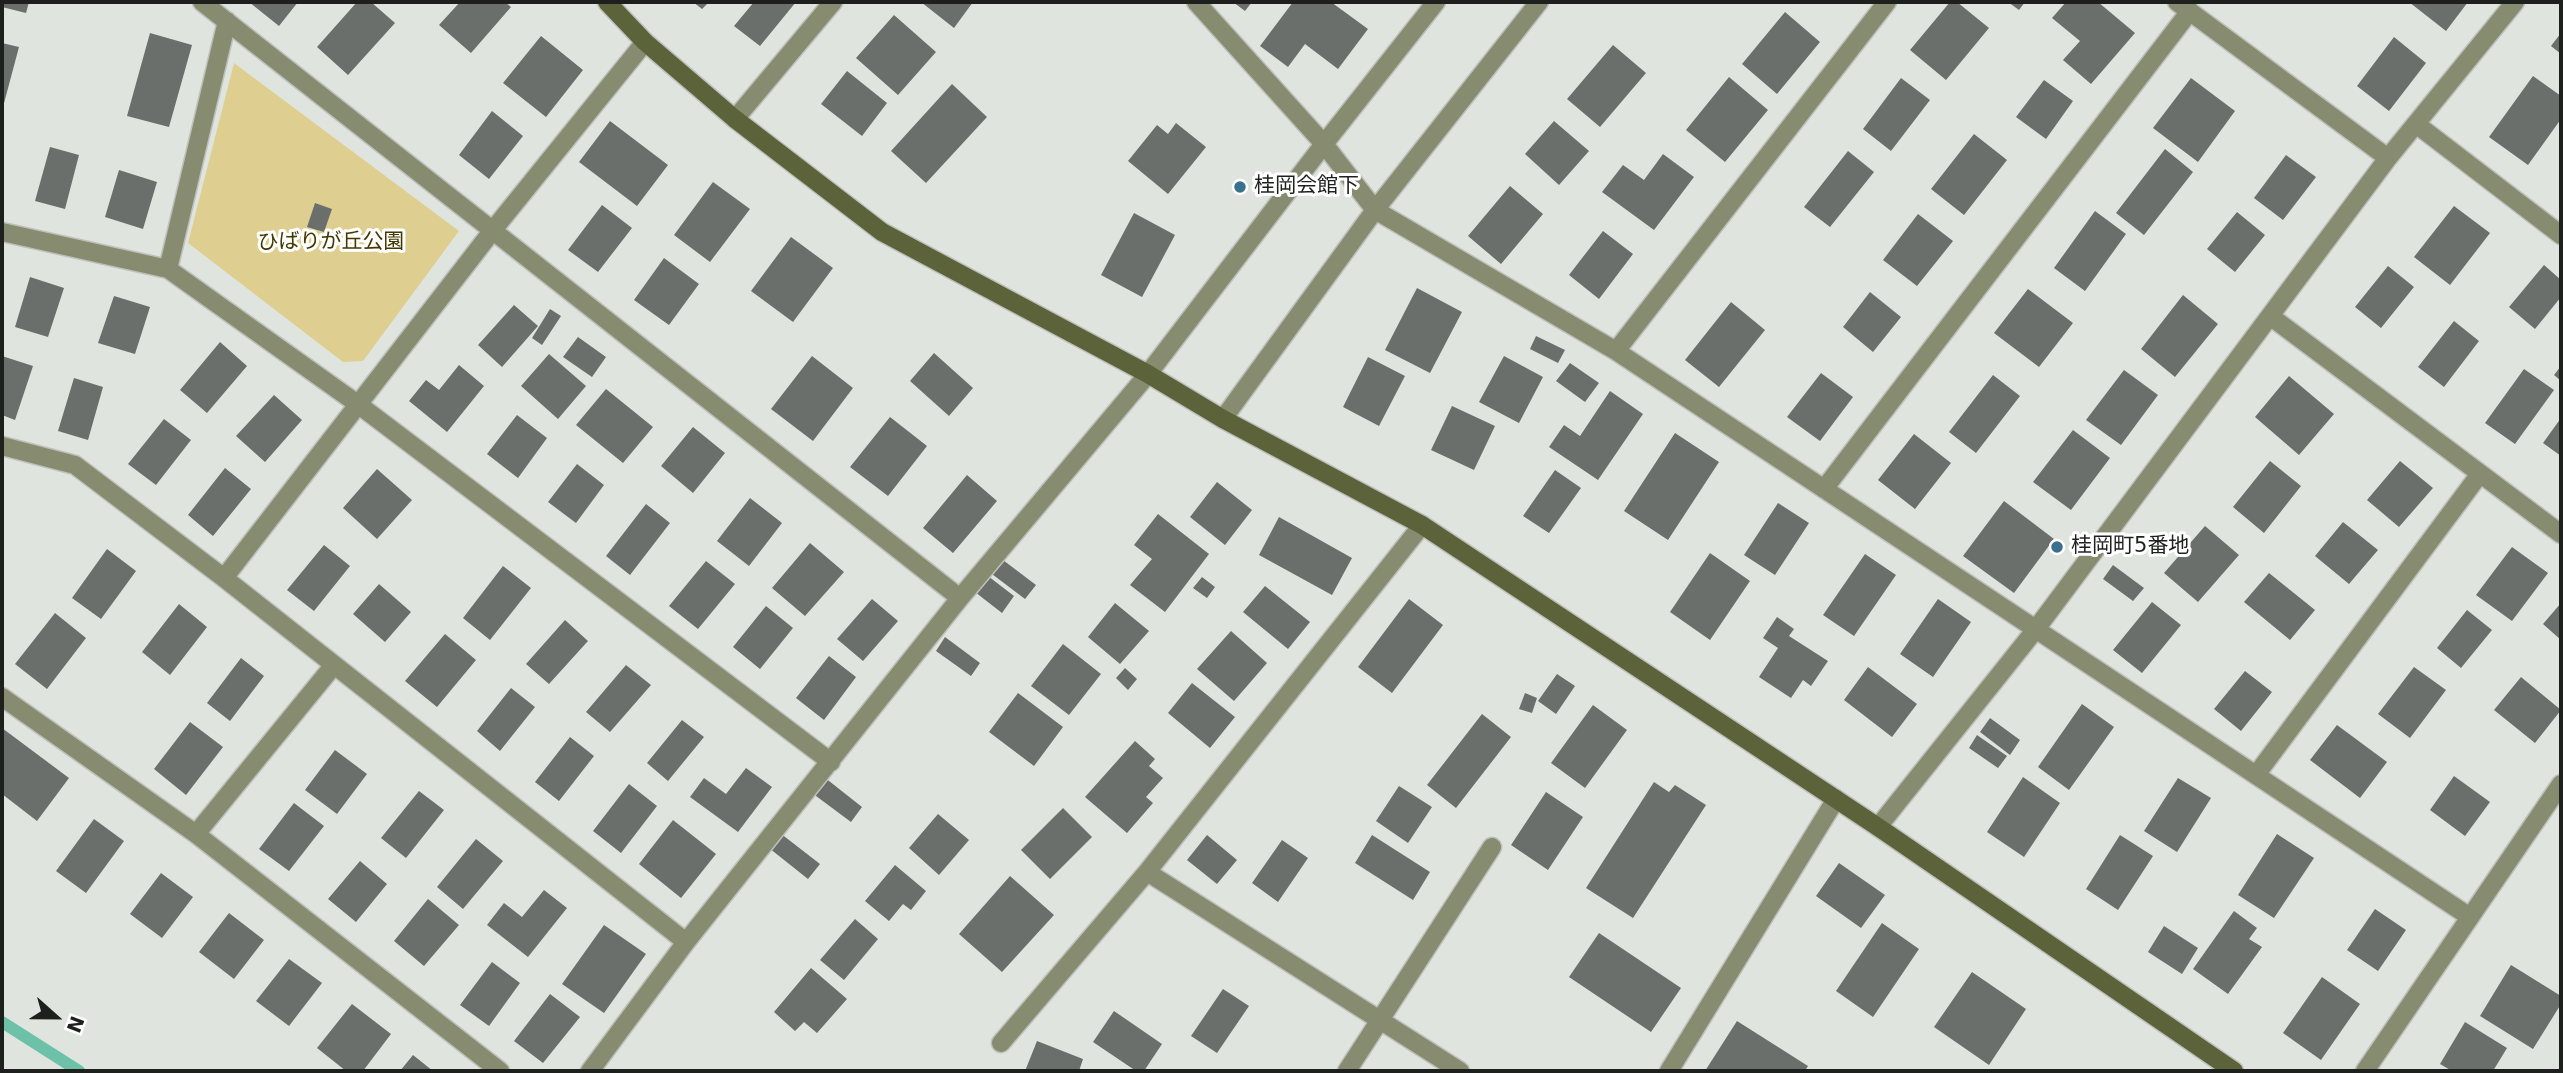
<!DOCTYPE html>
<meta charset="utf-8">
<style>
body{margin:0}
#map{position:relative;width:2563px;height:1073px;overflow:hidden;background:#e0e4de;font-family:"DejaVu Sans",sans-serif}
canvas{display:block}
.frame{position:absolute;inset:0;border:4px solid #1e201e;pointer-events:none}
.north{position:absolute;left:21px;top:982px;width:70px;height:70px;-webkit-text-stroke:5px #fff;paint-order:stroke;rotate:111deg;font-size:19px;font-weight:700;line-height:28px;text-align:center;color:#1e201e}
.north::after{content:'';display:block;margin:auto;width:24px;height:32px;background:#1e201e;clip-path:polygon(50% 0,100% 100%,50% 72%,0 100%)}
</style>
<div id="map">
<canvas width="2563" height="1073"></canvas>
<div class="frame"></div>
<div class="north">N</div>
</div>
<script>
const g = document.querySelector('canvas').getContext('2d');
g.lineJoin = 'round';
function paint(path, color) {
  g.fillStyle = color;
  g.fill(path, 'evenodd');
}
function toPath(rows) {
  const path = new Path2D();
  for (const r of rows) {
    path.moveTo(r[0], r[1]);
    for (let i = 2; i < r.length; i += 2) path.lineTo(r[i], r[i + 1]);
  }
  return path;
}
function trace(path, color, width, dash) {
  g.strokeStyle = color;
  g.lineWidth = width;
  g.lineCap = dash ? 'butt' : 'round';
  g.setLineDash(dash || []);
  g.stroke(path);
}
function label(font, color, halo, rows, align = 'center') {
  g.font = font + ' "DejaVu Sans","Noto Sans JP",sans-serif';
  g.lineWidth = 6;
  g.setLineDash([]);
  g.textBaseline = 'middle';
  g.strokeStyle = halo;
  g.fillStyle = color;
  for (const [text, x, y, turn = 0] of rows) {
    g.save();
    g.translate(x, y);
    g.rotate((+turn || 0) * Math.PI / 180);
    g.textAlign = isNaN(turn) ? turn : align;
    if (halo) g.strokeText(text, 0, 0);
    g.fillText(text, 0, 0);
    g.restore();
  }
}
const green = toPath([
 [234,63,459,231,363,361,343,362,188,243]
]);
const stream = toPath([
 [2,1022,79,1071]
]);
const building = toPath([
 [2,2,29,2,26,13,2,7],
 [249,2,298,2,279,26],
 [357,2,371,2,395,23,348,75,317,47],
 [460,2,505,2,511,7,471,53,439,25],
 [693,2,709,2,702,9],
 [754,2,796,2,760,46,734,26],
 [921,2,973,2,954,28],
 [1233,2,1252,2,1245,11],
 [1293,2,1331,2,1368,29,1338,69,1305,44,1288,67,1260,46],
 [1950,2,1957,2,1989,28,1946,80,1910,50],
 [2008,2,2025,2,2019,10],
 [2066,2,2098,2,2135,33,2091,84,2063,60,2080,41,2052,18],
 [2409,2,2468,2,2446,31],
 [1785,12,1820,42,1777,94,1742,64],
 [894,15,936,52,898,95,856,58],
 [150,33,192,45,169,127,127,116],
 [2561,33,2561,54,2551,46],
 [541,36,583,70,546,117,503,83],
 [2394,37,2426,63,2389,111,2357,86],
 [2,43,19,47,3,107,2,106],
 [1613,45,1646,73,1600,127,1567,99],
 [847,71,887,103,862,136,821,104],
 [2533,76,2561,96,2561,119,2528,165,2489,137],
 [1729,77,1768,110,1725,162,1686,130],
 [1901,78,1930,100,1891,151,1863,129],
 [2191,78,2235,111,2198,162,2153,128],
 [2044,80,2073,101,2046,139,2016,117],
 [952,84,987,117,926,183,891,151],
 [492,111,523,136,489,179,459,155],
 [610,121,668,165,637,206,579,162],
 [1554,121,1589,151,1559,185,1525,154],
 [1176,123,1206,147,1168,194,1128,161,1157,125,1168,134],
 [1974,134,2007,160,1964,215,1931,189],
 [50,147,79,155,65,209,35,201],
 [2165,149,2193,172,2144,235,2116,213],
 [1848,151,1874,172,1830,227,1804,207],
 [1663,154,1694,177,1654,230,1602,192,1623,165,1644,180],
 [2286,155,2316,177,2283,220,2254,198],
 [119,170,157,182,143,229,105,217],
 [713,182,750,209,710,262,674,235],
 [1510,186,1543,214,1501,264,1468,236],
 [315,203,332,209,324,232,307,227],
 [602,205,632,228,598,272,568,250],
 [2454,206,2490,233,2450,285,2414,257],
 [2095,211,2126,234,2085,291,2054,268],
 [2237,212,2265,235,2235,272,2207,249],
 [1134,213,1175,235,1142,297,1101,275],
 [1918,214,1953,241,1917,286,1883,260],
 [1603,231,1633,254,1599,299,1569,275],
 [791,237,833,268,793,322,751,291],
 [664,258,699,284,669,325,634,300],
 [2544,265,2561,280,2561,297,2535,329,2509,307],
 [2388,266,2414,287,2381,328,2355,307],
 [30,277,64,288,48,337,15,327],
 [1417,288,1462,312,1430,373,1385,350],
 [2028,289,2073,323,2039,367,1994,333],
 [1870,292,1901,317,1873,352,1843,327],
 [2183,295,2218,324,2175,377,2141,349],
 [114,296,150,307,135,354,98,343],
 [1731,302,1765,330,1719,387,1685,360],
 [514,305,538,326,502,367,478,345],
 [550,309,561,316,542,345,532,338],
 [2454,321,2479,341,2444,387,2418,367],
 [1536,336,1565,350,1558,363,1530,349],
 [578,337,606,357,592,377,563,357],
 [220,342,247,366,207,413,180,390],
 [934,353,973,388,949,416,910,381],
 [549,354,586,386,558,419,521,386],
 [2,356,33,366,15,420,2,415],
 [812,356,853,388,813,441,771,409],
 [1504,356,1543,377,1519,423,1479,402],
 [1368,357,1405,376,1379,426,1343,407],
 [1570,363,1599,383,1585,402,1556,381],
 [459,365,484,386,447,432,409,401,426,380,439,390],
 [2561,366,2561,381,2554,375],
 [2524,369,2554,390,2515,444,2485,423],
 [2124,370,2158,395,2121,445,2086,420],
 [1821,373,1853,397,1820,441,1787,417],
 [1993,375,2020,396,1976,453,1949,432],
 [2289,376,2334,414,2299,455,2255,417],
 [74,378,103,387,88,440,58,431],
 [606,389,653,427,623,463,576,425],
 [1610,391,1643,414,1598,480,1549,447,1564,425,1580,436],
 [274,395,302,420,265,462,236,436],
 [1452,406,1495,426,1474,470,1431,450],
 [517,415,547,438,518,478,487,454],
 [890,417,927,446,888,496,850,467],
 [2561,418,2561,456,2543,443],
 [164,419,191,440,156,485,128,464],
 [693,427,725,453,693,493,661,466],
 [2073,430,2110,458,2071,510,2033,482],
 [1675,433,1719,462,1668,540,1624,511],
 [1914,434,1951,463,1915,509,1878,480],
 [2270,461,2301,486,2264,533,2233,507],
 [2400,461,2433,488,2399,527,2367,500],
 [577,464,604,485,576,523,548,502],
 [225,468,251,489,213,536,188,515],
 [377,469,412,500,377,539,343,508],
 [1555,470,1581,488,1549,533,1523,516],
 [967,475,997,501,953,553,923,528],
 [1217,482,1252,510,1225,545,1190,517],
 [750,498,782,523,749,566,717,541],
 [2004,501,2054,539,2014,593,1963,556],
 [1778,503,1809,523,1775,575,1744,555],
 [646,504,670,523,630,575,606,556],
 [1158,514,1209,554,1165,612,1130,585,1152,559,1134,545],
 [1279,517,1352,558,1332,595,1259,555],
 [2343,522,2378,550,2349,584,2315,556],
 [2205,526,2239,555,2198,602,2164,573],
 [810,543,844,572,805,616,772,588],
 [324,545,350,566,314,611,287,590],
 [2512,547,2548,573,2512,621,2476,595],
 [107,549,136,571,101,619,72,598],
 [1710,553,1750,581,1710,640,1670,612],
 [1865,554,1896,575,1854,636,1823,615],
 [999,557,1036,585,1025,599,988,571],
 [706,561,735,584,698,629,669,606],
 [2113,565,2144,588,2133,601,2103,579],
 [503,566,531,588,490,640,463,618],
 [2269,573,2315,610,2290,640,2244,602],
 [988,576,1014,596,1002,613,975,592],
 [1202,577,1215,587,1207,598,1193,588],
 [379,584,411,612,385,642,353,614],
 [1265,586,1310,622,1288,649,1243,612],
 [872,599,898,621,863,661,837,639],
 [1409,599,1443,625,1392,693,1358,667],
 [1938,599,1971,622,1933,677,1900,654],
 [2152,602,2181,625,2142,673,2113,650],
 [1115,603,1149,631,1120,664,1088,637],
 [2561,603,2561,640,2543,624],
 [179,604,207,627,170,675,142,652],
 [766,606,793,628,760,669,733,647],
 [2467,610,2492,630,2461,668,2437,648],
 [55,613,86,638,47,689,15,664],
 [1777,617,1794,629,1789,636,1828,661,1811,686,1803,680,1791,698,1759,677,1778,648,1763,638],
 [565,620,588,641,549,684,526,664],
 [1231,631,1267,663,1234,701,1197,669],
 [445,634,476,660,437,707,405,681],
 [945,637,980,663,971,676,936,651],
 [1063,644,1101,674,1069,715,1031,686],
 [829,656,856,677,824,720,796,698],
 [241,658,264,676,230,721,207,703],
 [626,665,651,685,610,732,586,712],
 [1868,667,1917,704,1892,737,1844,700],
 [2414,667,2446,690,2410,738,2378,714],
 [1125,668,1137,679,1128,690,1116,678],
 [2245,671,2272,692,2241,731,2214,709],
 [1557,674,1575,686,1556,714,1538,701],
 [2521,677,2561,710,2535,743,2494,710],
 [1192,683,1235,717,1210,748,1168,713],
 [511,688,535,707,500,751,477,731],
 [1018,693,1063,727,1034,766,989,732],
 [1525,693,1537,698,1532,713,1519,709],
 [2082,704,2114,727,2069,790,2038,767],
 [1593,705,1627,730,1585,788,1551,763],
 [1482,714,1511,737,1456,808,1427,785],
 [1990,718,2020,740,2010,755,1980,732],
 [682,720,704,737,668,781,647,763],
 [190,722,223,747,186,795,154,769],
 [2337,725,2387,762,2360,798,2310,760],
 [2,728,69,778,37,821,2,794],
 [1977,735,2007,756,1998,768,1969,748],
 [570,737,594,756,559,801,535,782],
 [1135,741,1155,759,1149,766,1163,778,1146,797,1153,803,1127,833,1085,797],
 [335,750,367,774,337,814,305,790],
 [746,768,772,787,738,832,690,797,704,778,726,794],
 [2454,776,2490,802,2465,836,2430,810],
 [824,777,862,807,851,822,812,793],
 [2023,777,2060,803,2024,857,1987,832],
 [2178,778,2211,798,2177,852,2144,831],
 [1654,782,1669,792,1675,785,1706,805,1633,918,1586,888],
 [629,784,657,806,621,853,593,831],
 [1399,786,1432,807,1408,843,1376,821],
 [419,791,444,810,406,858,381,838],
 [1546,792,1583,817,1548,870,1511,845],
 [294,803,324,826,289,871,259,849],
 [1063,808,1092,837,1050,879,1021,850],
 [938,814,969,840,939,875,909,848],
 [94,819,124,841,86,893,56,871],
 [673,820,716,854,681,898,639,864],
 [780,833,820,864,808,879,769,848],
 [2277,834,2314,858,2274,918,2238,895],
 [1207,835,1237,860,1217,884,1187,860],
 [1372,835,1430,872,1413,900,1355,863],
 [2120,835,2153,856,2118,910,2086,889],
 [476,839,503,861,463,909,437,887],
 [1282,840,1308,858,1278,902,1252,883],
 [360,861,387,884,356,922,328,899],
 [1839,863,1885,895,1861,928,1816,896],
 [895,865,926,891,911,910,903,904,889,921,865,901],
 [161,873,193,897,162,938,130,914],
 [1010,876,1054,915,1002,972,959,934],
 [544,890,567,908,528,957,487,925,504,903,522,917],
 [428,899,459,925,424,966,394,941],
 [2375,909,2406,930,2378,971,2347,950],
 [2234,911,2257,928,2249,939,2262,947,2228,994,2193,969],
 [229,913,264,940,234,979,199,952],
 [855,919,878,939,844,980,820,960],
 [1882,923,1919,949,1873,1017,1836,991],
 [604,925,646,954,604,1013,562,984],
 [2164,926,2198,948,2182,974,2148,952],
 [1599,933,1681,988,1651,1032,1569,977],
 [289,959,322,983,289,1026,256,1001],
 [492,962,520,983,489,1026,460,1005],
 [2511,965,2561,996,2561,1004,2533,1049,2480,1016],
 [811,968,847,999,817,1033,804,1022,795,1031,774,1012],
 [1972,972,2026,1009,1989,1065,1934,1027],
 [2322,977,2360,1004,2321,1060,2283,1033],
 [1223,989,1249,1006,1217,1053,1191,1036],
 [550,994,580,1017,543,1063,514,1041],
 [352,1004,391,1034,363,1071,346,1071,317,1048],
 [1114,1011,1162,1044,1144,1071,1136,1071,1093,1042],
 [1737,1021,1808,1066,1805,1071,1705,1071],
 [2465,1022,2507,1048,2493,1071,2452,1071,2440,1064],
 [1037,1041,1083,1059,1079,1071,1025,1071],
 [413,1055,433,1071,400,1071]
]);
const street = toPath([
 [202,2,960,598],
 [1196,2,1324,144,1375,210,1616,351],
 [1887,2,1616,351,2470,917],
 [2177,2,2388,158],
 [735,119,833,2],
 [2416,124,2561,235],
 [2,232,168,269,359,405,831,762],
 [168,269,227,21],
 [2270,316,2561,534],
 [1223,419,1375,210,1539,2],
 [2,446,75,465,224,578,686,942],
 [1824,489,2190,11],
 [1422,525,1147,872,1460,1071],
 [224,578,493,230,645,42],
 [2,697,196,834,500,1071],
 [2256,775,2479,475],
 [1878,827,2036,629,2388,158,2515,2],
 [196,834,334,665],
 [1001,1043,1147,872],
 [590,1071,686,942,960,598,1148,374,1324,144,1436,2],
 [1347,1071,1492,847],
 [1669,1071,1836,799],
 [2365,1071,2561,784]
]);
const secondary = toPath([
 [607,2,645,42,735,119,882,232,1148,374,1223,419,1422,525,1878,827,2234,1071]
]);
const markers = [
 [1240,187,7,"#39708b"],
 [2057,547,7,"#39708b"]
];
const poiNames = [
 ["桂岡会館下",1254,187],
 ["桂岡町5番地",2071,547]
];
const parkNames = [
 ["ひばりが丘公園",331,243]
];
paint(green, '#decf91');
trace(stream, '#6cc1a8', 12);
paint(building, '#6a6f6b');
trace(street, '#bdc1bb', 21);
trace(secondary, '#bdc1bb', 21);
trace(street, '#878c70', 18);
trace(secondary, '#5c6239', 18);
for (const [x, y, r, color] of markers) {
  const dot = new Path2D();
  dot.arc(x, y, r, 0, 2 * Math.PI);
  g.fillStyle = color;
  g.fill(dot);
  trace(dot, '#fff', 2.5);
}
label('21px', '#1e201e', '#fff', poiNames, 'left');
label('21px', '#433800', '#fff', parkNames);
</script>
